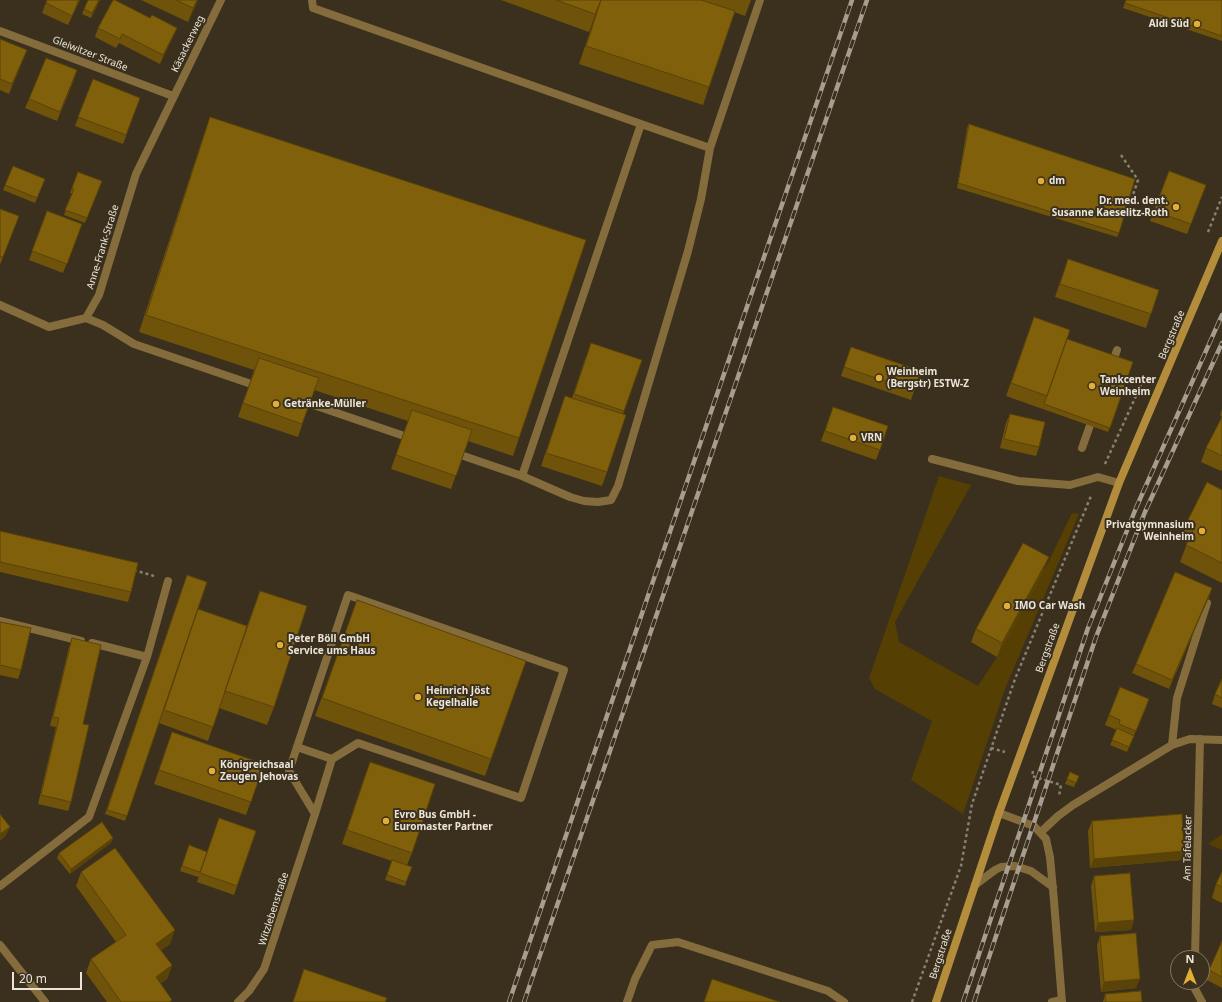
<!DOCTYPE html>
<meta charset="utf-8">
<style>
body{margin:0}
#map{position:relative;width:1222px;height:1002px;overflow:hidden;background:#3a301d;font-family:"Noto Sans",sans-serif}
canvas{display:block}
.north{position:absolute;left:1170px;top:950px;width:40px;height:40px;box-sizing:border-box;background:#3a301d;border:1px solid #817868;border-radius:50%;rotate:0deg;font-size:11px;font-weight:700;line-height:16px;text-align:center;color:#ebe5d9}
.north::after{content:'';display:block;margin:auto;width:14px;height:18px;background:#e3ae34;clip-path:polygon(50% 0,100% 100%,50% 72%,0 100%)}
.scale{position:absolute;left:12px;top:972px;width:70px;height:18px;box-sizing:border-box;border:2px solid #ebe5d9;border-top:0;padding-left:5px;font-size:12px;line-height:14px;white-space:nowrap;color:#ebe5d9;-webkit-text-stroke:3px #3a301d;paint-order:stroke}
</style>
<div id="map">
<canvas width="1222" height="1002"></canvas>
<div class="north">N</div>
<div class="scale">20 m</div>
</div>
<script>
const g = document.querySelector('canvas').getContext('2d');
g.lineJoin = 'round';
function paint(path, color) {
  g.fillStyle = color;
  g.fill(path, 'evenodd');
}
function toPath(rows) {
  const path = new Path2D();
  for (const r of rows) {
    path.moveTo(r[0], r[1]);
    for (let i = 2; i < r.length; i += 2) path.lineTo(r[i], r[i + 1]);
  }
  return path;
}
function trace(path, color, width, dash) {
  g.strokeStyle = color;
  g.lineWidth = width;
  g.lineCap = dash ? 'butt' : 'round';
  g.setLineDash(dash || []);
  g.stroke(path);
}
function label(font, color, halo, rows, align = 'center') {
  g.font = font + ' "Noto Sans",sans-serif';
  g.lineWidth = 4;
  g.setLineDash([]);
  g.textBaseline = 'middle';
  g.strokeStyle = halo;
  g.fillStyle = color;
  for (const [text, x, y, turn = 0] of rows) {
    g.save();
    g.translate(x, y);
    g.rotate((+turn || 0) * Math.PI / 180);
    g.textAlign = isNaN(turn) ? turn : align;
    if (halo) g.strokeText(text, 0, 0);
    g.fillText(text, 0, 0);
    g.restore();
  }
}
const green = toPath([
 [939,476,971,485,895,622,899,642,978,686,997,657,1044,571,1072,513,1079,514,1005,689,963,814,911,780,932,721,875,689,869,678],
 [1222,834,1222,850,1208,844]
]);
const path = toPath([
 [1121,155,1138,180,1128,210],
 [1208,232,1222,197],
 [1105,464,1141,385],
 [134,570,154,576],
 [991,748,1005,752],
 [1033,771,1032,776,1061,785,1059,796],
 [912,1002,961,866,972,804,1015,679,1091,496]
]);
const service = toPath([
 [312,0,313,8,641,124,522,476,452,452],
 [641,124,710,148,760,0],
 [86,318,103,325,134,344,260,387],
 [1112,364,1117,350],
 [299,400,413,439],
 [1082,448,1093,417],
 [932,459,1018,481,1070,485,1098,477,1119,483],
 [522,476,570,497,584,501,598,502,611,500,618,486,688,251,701,199,710,148],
 [0,621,81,641],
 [92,643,147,657],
 [297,747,348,595,564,670,521,798,358,743,332,759],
 [0,886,89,817,147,657,168,581],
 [627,1002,635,979,652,945,678,942,828,991,844,1002]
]);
const minor = toPath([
 [0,31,173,96],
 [0,305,49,327,86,318,99,295,136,174,221,0],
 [1172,745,1177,698,1207,603],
 [999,813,1034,826,1046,839,1050,857,1054,901,1062,1002],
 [1041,832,1058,816,1073,805,1172,745,1190,739,1222,740],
 [975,885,995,870,1001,867,1015,866,1031,871,1053,887],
 [0,945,45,1002],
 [1195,958,1200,739],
 [1195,982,1195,989,1202,1002],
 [238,1002,249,991,264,969,315,814,332,759,297,747,289,771,315,814],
 [1052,1002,1062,1000]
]);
const secondary = toPath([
 [936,1002,999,813,1119,483,1222,241]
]);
const rail = toPath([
 [509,1002,852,0],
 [524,1002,867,0],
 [963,1002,1088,628,1136,508,1222,315],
 [974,1002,1096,637,1145,512,1222,343]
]);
const wall = toPath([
 [47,0,80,0,68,25,42,13],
 [100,0,91,18,82,14,84,9],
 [141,0,198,0,188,22],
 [501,0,751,0,745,16,734,12,703,105,579,64,595,17,589,32],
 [1126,0,1222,0,1222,41,1123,8],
 [150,18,177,28,173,37,160,64,119,43,116,48,95,37,98,28],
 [0,39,23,60,9,94,0,90],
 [93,79,140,98,123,144,75,126],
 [74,80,57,121,25,108,29,99],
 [210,117,519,438,513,456,468,441,451,489,391,469,408,421,314,390,298,437,238,417,254,370,139,332,204,134],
 [969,124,1119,233,1117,237,957,188,967,128],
 [1169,171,1206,185,1187,234,1150,221],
 [78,172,102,181,85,223,64,215,72,193,70,193],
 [45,179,35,203,3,190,5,185],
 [0,209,19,216,0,265],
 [47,211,82,224,63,273,29,260],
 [1068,259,1159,290,1146,328,1055,297],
 [1034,317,1067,339,1133,362,1108,432,1006,396],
 [851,347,921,371,911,400,841,376],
 [586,356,642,360,623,414,607,472,602,486,541,466,565,396,572,398],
 [833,407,888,426,876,460,821,441],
 [1222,409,1222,469,1221,471,1201,462,1206,448,1222,417,1220,415],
 [1010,414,1039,447,1036,456,1000,448,1006,423],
 [1222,490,1222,583,1180,562,1188,541,1181,538,1188,520],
 [0,531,131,592,128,602,0,572],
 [1044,571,997,657,971,642,976,629],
 [187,575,197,613,247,626,260,591,274,707,267,725,219,708,208,741,159,723,125,821,105,814],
 [1212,588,1209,597,1169,689,1132,673,1136,664],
 [357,600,526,661,485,776,315,716],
 [0,622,21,670,18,679,0,675],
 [72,638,71,802,68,811,38,804,56,727,50,726,69,647],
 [1222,679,1222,708,1212,704,1215,694],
 [1149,699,1127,752,1110,745,1117,730,1105,725,1109,715],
 [172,732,264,764,246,815,154,784],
 [365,775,412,853,407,865,406,882,405,886,385,880,392,861,342,844],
 [1079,776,1074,787,1065,784,1067,779],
 [1092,821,1181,860,1090,868,1088,831],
 [256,831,234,895,197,882,199,876,198,877,180,871,189,845,207,852],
 [112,842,70,874,57,858,59,853],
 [81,872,170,944,161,950,172,965,167,979,161,983,171,1002,107,1002,86,973,91,959,116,942,76,886],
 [1222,872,1222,903,1212,898,1216,884],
 [1094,876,1134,920,1131,930,1095,932,1091,886],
 [1100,936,1136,988,1101,992,1097,945],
 [1222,941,1222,988,1205,979,1209,970],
 [1105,994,1142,1002,1103,1002]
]);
const shadedWall = toPath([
 [79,0,80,0,68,25,72,16],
 [99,0,100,0,91,18,92,13],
 [197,0,198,0,188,22,193,8],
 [601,0,595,17,589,32,595,14],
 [177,28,173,37,160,64,163,55],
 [27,50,23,60,9,94,12,84],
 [77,70,74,80,57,121,60,112],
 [1049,557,1044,571,997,657,1002,643],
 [1212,588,1209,597,1169,689,1172,680],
 [1149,699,1146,709,1127,752,1129,747],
 [10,827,6,836,0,841,0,834],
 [113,838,112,842,70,874,71,869],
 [1184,851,1181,860,1090,868,1094,859],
 [1134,920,1131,930,1095,932,1098,923],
 [175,930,170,944,151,957,156,944],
 [172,965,167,979,151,990,156,977],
 [1140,979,1136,988,1101,992,1104,982]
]);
const building = toPath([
 [47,0,79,0,72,16,46,3,47,0],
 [88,0,99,0,92,13,84,9,88,0],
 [113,0,115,0,150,18,152,15,177,28,163,55,122,34,120,39,98,28,113,0],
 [176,0,197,0,193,8,176,0],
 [556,0,601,0,595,14,556,0],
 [601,0,701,0,735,11,709,87,586,46,601,0],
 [1126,0,1222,0,1222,36,1125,3,1126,0],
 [0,39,27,50,12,84,0,79,0,39],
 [46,58,77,70,60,112,29,99,46,58],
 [93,79,140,98,126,135,78,117,93,79],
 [210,117,586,240,519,438,146,315,210,117],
 [969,124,1135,179,1119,233,958,183,969,124],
 [13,166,45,179,37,198,5,185,13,166],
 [1169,171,1206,185,1191,224,1154,211,1169,171],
 [78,172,102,181,87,218,65,210,74,189,72,188,78,172],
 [0,209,19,216,3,257,0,256,0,209],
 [47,211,82,224,67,264,32,251,47,211],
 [1068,259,1159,290,1151,314,1060,284,1068,259],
 [1034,317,1070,330,1047,396,1011,383,1034,317],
 [1067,339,1133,362,1110,428,1044,404,1067,339],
 [591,343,642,360,624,411,574,394,591,343],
 [851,347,921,371,914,391,844,367,851,347],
 [259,358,319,378,302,424,243,403,259,358],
 [565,396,626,415,607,472,546,453,565,396],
 [833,407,888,426,880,450,825,431,833,407],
 [412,410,472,430,456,476,396,455,412,410],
 [1010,414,1045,422,1039,447,1004,439,1010,414],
 [1222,417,1222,456,1206,448,1222,417],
 [1207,482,1222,490,1222,563,1186,545,1196,524,1188,520,1207,482],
 [0,531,138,563,131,592,0,562,0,531],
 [1023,543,1049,557,1002,643,976,629,1023,543],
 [1175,572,1212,588,1172,680,1136,664,1175,572],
 [187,575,207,582,127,816,107,810,187,575],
 [260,591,307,606,274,707,225,691,260,591],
 [357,600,526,661,491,759,322,698,357,600],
 [198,609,247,626,213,727,164,710,198,609],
 [0,622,31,628,21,670,0,665,0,622],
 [72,638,101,645,83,724,89,725,71,802,41,795,59,718,53,717,72,638],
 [1222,679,1222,698,1215,694,1222,679],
 [1120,687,1149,699,1136,731,1119,724,1120,720,1109,715,1120,687],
 [1117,728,1134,736,1129,747,1112,740,1117,728],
 [172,732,264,764,251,802,159,770,172,732],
 [370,762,435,784,412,853,347,830,370,762],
 [1070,772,1079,776,1076,783,1067,779,1070,772],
 [0,814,10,827,0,834,0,814],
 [1182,814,1184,851,1094,859,1092,821,1182,814],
 [219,818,256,831,237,886,200,873,219,818],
 [102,822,113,838,71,869,59,853,102,822],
 [189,845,207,852,200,872,182,866,189,845],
 [115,848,175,930,156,944,172,965,156,977,172,1000,169,1002,121,1002,91,959,126,935,81,872,115,848],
 [392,860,412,867,406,882,387,875,392,860],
 [1222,872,1222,887,1216,884,1222,872],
 [1130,873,1134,920,1098,923,1094,876,1130,873],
 [1136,933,1140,979,1104,982,1100,936,1136,933],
 [1222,941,1222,977,1209,970,1222,941],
 [304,969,387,998,385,1002,293,1002,304,969],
 [712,979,780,1002,704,1002,712,979],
 [1141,991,1142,1002,1106,1002,1105,994,1141,991]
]);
const markers = [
 [1197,24,4,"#e3ae34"],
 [1041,181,4,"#e3ae34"],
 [1176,207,4,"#e3ae34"],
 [879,378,4,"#e3ae34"],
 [1092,386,4,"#e3ae34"],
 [276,404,4,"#e3ae34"],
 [853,438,4,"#e3ae34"],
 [1202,531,4,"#e3ae34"],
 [1007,606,4,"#e3ae34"],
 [280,645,4,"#e3ae34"],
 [418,697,4,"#e3ae34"],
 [212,771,4,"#e3ae34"],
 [386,821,4,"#e3ae34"]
];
const poiNames = [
 ["Aldi Süd",1189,24,"right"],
 ["dm",1049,181],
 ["Dr. med. dent.",1168,201,"right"],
 ["Susanne Kaeselitz-Roth",1168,213,"right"],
 ["Weinheim",887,372],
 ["(Bergstr) ESTW-Z",887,384],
 ["Tankcenter",1100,380],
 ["Weinheim",1100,392],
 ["Getränke-Müller",284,404],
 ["VRN",861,438],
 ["Privatgymnasium",1194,525,"right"],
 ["Weinheim",1194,537,"right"],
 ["IMO Car Wash",1015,606],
 ["Peter Böll GmbH",288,639],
 ["Service ums Haus",288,651],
 ["Heinrich Jöst",426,691],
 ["Kegelhalle",426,703],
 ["Königreichsaal",220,765],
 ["Zeugen Jehovas",220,777],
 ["Evro Bus GmbH -",394,815],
 ["Euromaster Partner",394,827]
];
const streetNames = [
 ["Käsackerweg",188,44,-64],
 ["Gleiwitzer Straße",90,54,21],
 ["Anne-Frank-Straße",103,247,-73],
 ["Bergstraße",1172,335,-67],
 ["Bergstraße",1048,648,-70],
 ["Am Tafelacker",1188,848,-89],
 ["Witzlebenstraße",274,909,-72],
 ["Bergstraße",941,954,-72]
];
paint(green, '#563f03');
trace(path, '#898070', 2.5, [3, 3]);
trace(service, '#846c3c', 8);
trace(minor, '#846c3c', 8);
trace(secondary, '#b38d3b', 8);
trace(rail, '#a69e90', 4.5);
trace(rail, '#3a301d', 3, [9]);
paint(wall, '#6f530a');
paint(shadedWall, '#5a4308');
paint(building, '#81600c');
trace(building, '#5a4308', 1);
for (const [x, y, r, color] of markers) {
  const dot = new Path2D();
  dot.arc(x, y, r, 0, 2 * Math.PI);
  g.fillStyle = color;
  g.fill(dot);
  trace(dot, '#3a301d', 1.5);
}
label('bold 10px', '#ebe5d9', '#3a301d', poiNames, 'left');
label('10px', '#ebe5d9', '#3a301d', streetNames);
</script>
